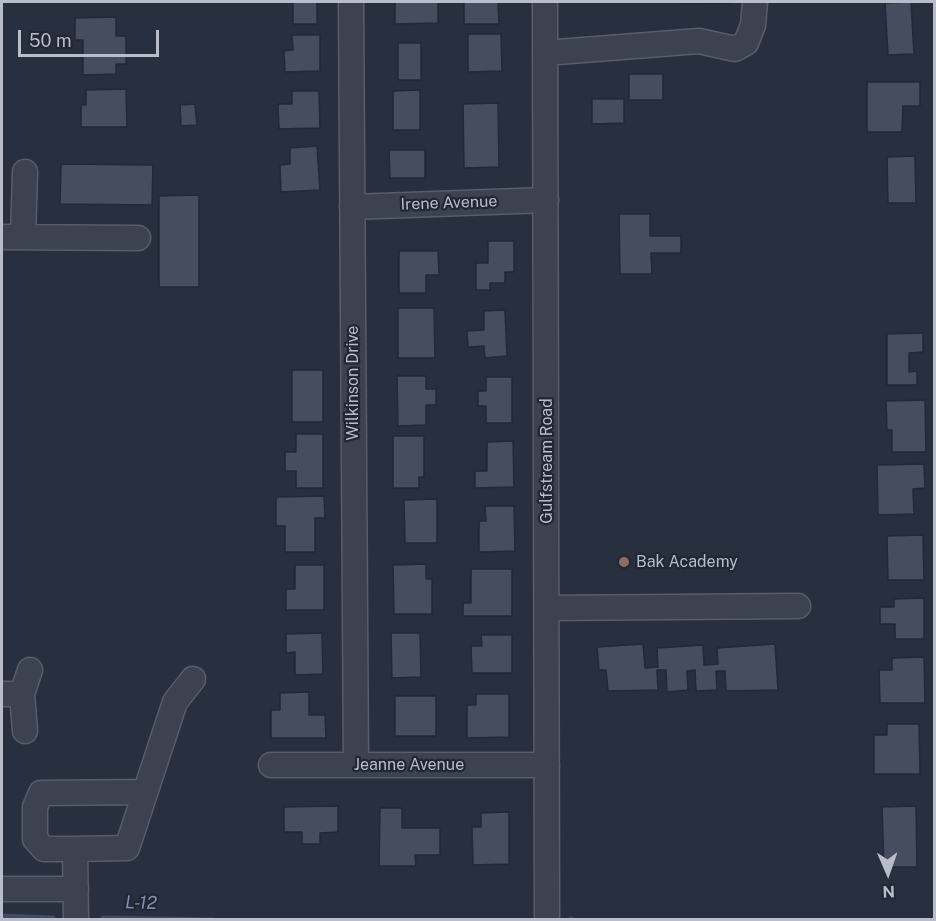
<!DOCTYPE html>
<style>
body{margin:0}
#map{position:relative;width:936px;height:921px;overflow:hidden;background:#282f3f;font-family:"Public Sans",sans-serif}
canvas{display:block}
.frame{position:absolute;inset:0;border:3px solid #b9bdca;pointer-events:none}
.north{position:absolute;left:858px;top:843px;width:60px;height:60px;-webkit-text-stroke:4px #212734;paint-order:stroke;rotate:178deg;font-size:16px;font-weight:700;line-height:24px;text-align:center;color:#b9bdca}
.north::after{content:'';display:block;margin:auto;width:21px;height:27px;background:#b9bdca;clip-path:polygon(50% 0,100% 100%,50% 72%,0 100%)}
.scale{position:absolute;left:18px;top:30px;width:141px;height:27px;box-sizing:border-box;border:3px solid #b9bdca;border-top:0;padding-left:8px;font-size:18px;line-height:21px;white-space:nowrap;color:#b9bdca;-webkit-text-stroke:4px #212734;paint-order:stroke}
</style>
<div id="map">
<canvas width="936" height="921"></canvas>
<div class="frame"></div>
<div class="north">N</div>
<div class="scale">50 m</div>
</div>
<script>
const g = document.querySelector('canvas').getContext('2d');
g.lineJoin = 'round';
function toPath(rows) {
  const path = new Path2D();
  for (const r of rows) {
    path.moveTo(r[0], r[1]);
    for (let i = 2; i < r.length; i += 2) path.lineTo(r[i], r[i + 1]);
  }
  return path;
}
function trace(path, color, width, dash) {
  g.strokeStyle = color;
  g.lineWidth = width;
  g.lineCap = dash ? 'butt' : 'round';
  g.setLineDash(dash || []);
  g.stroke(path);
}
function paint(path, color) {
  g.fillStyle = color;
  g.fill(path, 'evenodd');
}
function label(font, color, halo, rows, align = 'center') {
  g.font = font + ' "Public Sans",sans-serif';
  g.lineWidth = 4.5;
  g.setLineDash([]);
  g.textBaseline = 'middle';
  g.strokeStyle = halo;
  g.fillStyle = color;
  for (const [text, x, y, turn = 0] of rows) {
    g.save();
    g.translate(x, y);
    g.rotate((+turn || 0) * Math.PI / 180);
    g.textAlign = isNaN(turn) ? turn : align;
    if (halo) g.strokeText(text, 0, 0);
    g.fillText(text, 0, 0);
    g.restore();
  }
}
const stream = toPath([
 [2,916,53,918],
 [103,918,214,920],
 [571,919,574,920]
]);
const building = toPath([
 [293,2,317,2,317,24,293,24,293,2],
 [395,2,438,2,438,23,395,24,395,2],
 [464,2,498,2,499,24,464,24,464,2],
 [681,2,731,2,731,3,681,4,681,2],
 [911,2,914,54,888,55,885,3,911,2],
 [116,17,116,36,126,36,126,64,116,64,116,74,83,75,83,40,75,40,75,18,116,17],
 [468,34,501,34,502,71,468,72,468,34],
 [292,35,320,35,320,71,285,72,284,51,293,50,292,35],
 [398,43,421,43,421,80,398,80,398,43],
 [629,74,663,74,663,100,629,100,629,74],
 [867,82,920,82,920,106,903,106,902,132,867,132,867,82],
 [126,89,127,127,81,127,81,105,86,105,86,90,126,89],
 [420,90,420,130,393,130,393,91,420,90],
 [292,91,319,91,320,128,279,129,278,104,292,104,292,91],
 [592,99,624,99,624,123,592,124,592,99],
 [498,103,499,167,464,168,463,104,498,103],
 [195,104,197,125,181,126,180,105,195,104],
 [317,146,320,190,281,192,280,165,290,164,290,148,317,146],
 [389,150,425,150,425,178,390,178,389,150],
 [915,156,916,203,888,203,887,157,915,156],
 [61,164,153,165,152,205,60,204,61,164],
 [199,195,199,287,159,287,159,196,199,195],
 [619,214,650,214,650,236,681,236,681,253,651,253,652,274,620,274,619,214],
 [488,241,514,241,514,272,505,272,505,283,490,283,490,290,476,290,476,263,488,263,488,241],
 [399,251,438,251,439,275,426,275,426,293,399,293,399,251],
 [398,308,434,308,435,358,398,358,398,308],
 [505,310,507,356,485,358,484,346,468,347,467,331,484,330,484,311,505,310],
 [923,333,923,352,909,353,909,372,917,371,917,385,887,385,887,334,923,333],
 [292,370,323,370,323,422,292,422,292,370],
 [397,376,426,376,426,389,436,389,436,405,426,405,426,425,398,426,397,376],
 [486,377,512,377,512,423,486,423,486,406,478,406,478,391,486,391,486,377],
 [925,400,926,452,892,452,892,430,887,430,886,401,925,400],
 [296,434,323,434,323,488,296,488,296,471,285,471,285,452,296,452,296,434],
 [393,436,424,436,424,477,419,477,419,488,393,488,393,436],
 [513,441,514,487,475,488,475,471,487,471,487,442,513,441],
 [924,464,925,488,913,489,914,514,878,515,877,465,924,464],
 [324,496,325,518,315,518,315,552,285,552,285,526,276,526,276,497,324,496],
 [437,499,437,543,405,543,404,500,437,499],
 [485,506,514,506,515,551,479,552,479,521,486,521,485,506],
 [923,535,924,580,888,580,887,536,923,535],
 [426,564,426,579,432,579,432,614,394,614,393,565,426,564],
 [295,565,324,565,324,610,286,610,286,589,295,589,295,565],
 [471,569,512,569,512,616,463,616,463,603,471,603,471,569],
 [924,598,924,639,895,639,895,624,880,624,880,607,894,607,894,599,924,598],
 [322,633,323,674,295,675,295,652,286,653,286,634,322,633],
 [391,633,420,633,421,677,392,678,391,633],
 [481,635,512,635,512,673,472,673,471,646,482,646,481,635],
 [643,644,645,668,658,667,657,648,703,645,704,665,718,664,717,648,775,644,778,690,726,691,725,671,716,671,717,690,696,691,695,670,687,671,688,690,667,692,666,670,657,670,658,690,608,691,606,670,599,670,597,647,643,644],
 [924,657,925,703,880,703,879,670,892,670,892,658,924,657],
 [309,692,309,715,325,715,326,738,271,738,271,710,280,710,280,693,309,692],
 [476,694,509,694,509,737,467,738,467,705,476,705,476,694],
 [395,696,436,696,436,736,395,736,395,696],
 [887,724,919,724,920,774,874,774,874,735,887,735,887,724],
 [338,806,338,832,320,833,320,844,302,844,302,832,284,832,284,807,338,806],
 [916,806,917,867,884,867,882,807,916,806],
 [380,808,402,808,402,828,440,828,440,855,415,855,416,866,379,866,380,808],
 [509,812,509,864,473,865,472,827,481,827,481,813,509,812]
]);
const minor = toPath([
 [351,2,356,765],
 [545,2,547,920],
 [545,53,699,41,735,49,746,43,753,25,755,2],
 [352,207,546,200],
 [2,237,138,238],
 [23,237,25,172],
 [547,608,798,606],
 [2,694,22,694,25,731],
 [22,694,30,670],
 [271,765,547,765],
 [75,849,44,849,35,839,35,807,41,793,145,792],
 [2,889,76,889],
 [76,920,75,849,127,848,175,702,193,679]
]);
const markers = [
 [624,562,6,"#8d6e63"]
];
const streetNames = [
 ["Irene Avenue",449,203,-2],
 ["Wilkinson Drive",353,383,-90],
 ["Gulfstream Road",547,461,-90],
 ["Jeanne Avenue",409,765]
];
const poiNames = [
 ["Bak Academy",636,562]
];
const waterNames = [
 ["L-12",141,903,1]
];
trace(stream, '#404b67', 5);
paint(building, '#454d5e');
trace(building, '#232936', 1.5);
trace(minor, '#575d6a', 27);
trace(minor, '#3c424f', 24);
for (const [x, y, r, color] of markers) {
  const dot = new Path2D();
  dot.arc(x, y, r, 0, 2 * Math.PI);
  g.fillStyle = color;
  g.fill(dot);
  trace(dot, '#212734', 2);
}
label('16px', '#b9bdca', '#212734', streetNames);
label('16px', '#b9bdca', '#212734', poiNames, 'left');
label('italic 18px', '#8390ae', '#212734', waterNames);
</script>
